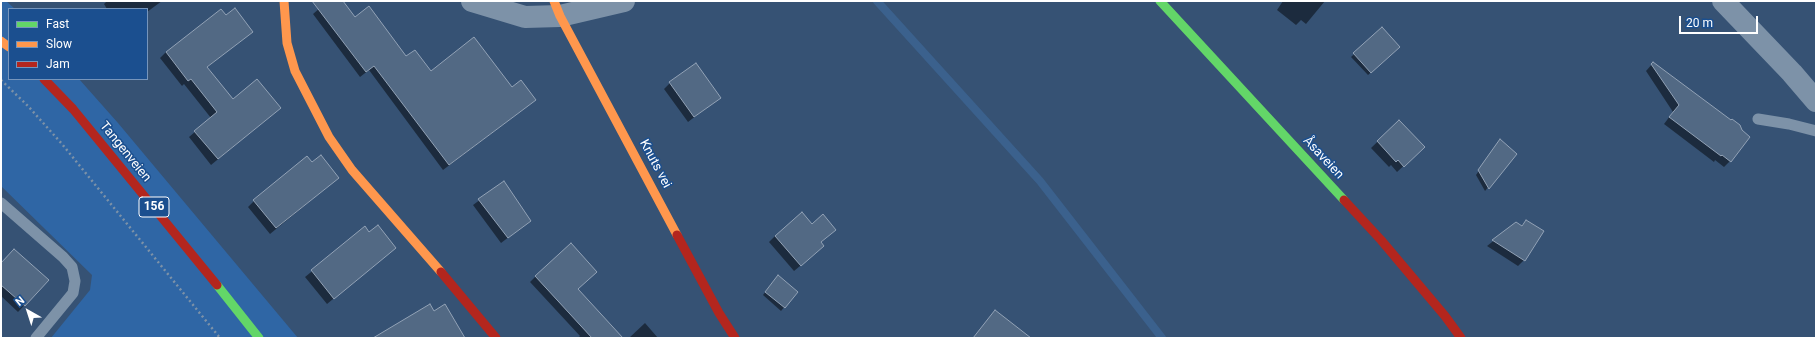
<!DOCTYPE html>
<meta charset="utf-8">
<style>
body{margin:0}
#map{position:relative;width:1817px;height:339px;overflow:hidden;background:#365274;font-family:Roboto,sans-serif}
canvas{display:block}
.frame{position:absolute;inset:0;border:2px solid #fff;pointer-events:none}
.legend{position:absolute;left:8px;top:8px;width:140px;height:72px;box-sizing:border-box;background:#1b4f8f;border:1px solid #7695bc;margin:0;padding:5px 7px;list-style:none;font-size:12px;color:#fff}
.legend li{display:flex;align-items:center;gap:8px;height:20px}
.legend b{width:20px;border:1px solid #7695bc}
.north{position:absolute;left:8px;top:291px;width:40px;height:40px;-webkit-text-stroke:3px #1b4f8f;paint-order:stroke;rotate:321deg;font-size:11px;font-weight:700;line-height:16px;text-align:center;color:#fff}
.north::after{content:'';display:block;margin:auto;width:14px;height:18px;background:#fff;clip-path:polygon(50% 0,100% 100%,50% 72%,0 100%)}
.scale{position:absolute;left:1679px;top:16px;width:79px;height:18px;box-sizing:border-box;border:2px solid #fff;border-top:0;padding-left:5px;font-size:12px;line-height:14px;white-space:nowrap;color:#fff;-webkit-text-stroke:3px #1b4f8f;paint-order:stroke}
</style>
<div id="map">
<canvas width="1817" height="339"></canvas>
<div class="frame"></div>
<ul class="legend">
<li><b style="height:5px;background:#63d668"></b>Fast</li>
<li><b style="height:5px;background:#ff974d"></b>Slow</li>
<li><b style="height:5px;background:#b3261e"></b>Jam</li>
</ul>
<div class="north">N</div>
<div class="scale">20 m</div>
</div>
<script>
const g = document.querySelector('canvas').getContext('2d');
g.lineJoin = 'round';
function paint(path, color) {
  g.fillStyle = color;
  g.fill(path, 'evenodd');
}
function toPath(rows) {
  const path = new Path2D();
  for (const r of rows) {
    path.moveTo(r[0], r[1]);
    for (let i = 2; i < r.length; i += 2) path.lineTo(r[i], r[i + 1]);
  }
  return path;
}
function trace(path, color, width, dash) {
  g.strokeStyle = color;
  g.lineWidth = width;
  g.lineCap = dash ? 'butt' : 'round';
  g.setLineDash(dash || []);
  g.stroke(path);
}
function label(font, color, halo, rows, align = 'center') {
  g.font = font + ' Roboto,sans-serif';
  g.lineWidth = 3;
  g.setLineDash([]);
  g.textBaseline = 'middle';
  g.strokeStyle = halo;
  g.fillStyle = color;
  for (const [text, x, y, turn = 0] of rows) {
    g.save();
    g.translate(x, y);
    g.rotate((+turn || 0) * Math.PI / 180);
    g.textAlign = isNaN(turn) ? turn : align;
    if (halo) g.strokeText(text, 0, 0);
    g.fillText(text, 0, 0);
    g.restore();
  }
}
const green = toPath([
 [1,1,6,1,15,9,9,9,9,79,79,79,118,123,298,338,51,338,90,290,92,275,1,186]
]);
const shadow = toPath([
 [107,1,162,1,147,12,147,9,107,9,104,4],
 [328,1,342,1,355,18,406,58,430,72,511,88,529,105,443,170,369,70,360,77,313,14],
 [1283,1,1325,1,1306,24,1301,20,1296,25,1277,10],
 [225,17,251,32,206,68,233,101,273,114,211,165,189,137,211,118,184,84,182,86,160,58,166,52],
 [1382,28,1396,50,1368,75,1351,57],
 [1653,63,1730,161,1724,167,1715,160,1714,162,1664,124,1673,112,1646,71],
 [670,83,719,98,688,122,664,89],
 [1399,121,1424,147,1397,172,1391,165,1389,167,1371,148],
 [1499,142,1516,154,1485,191,1476,175],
 [504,182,530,221,501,243,473,205],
 [332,183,270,234,248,207,254,201],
 [1526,221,1524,260,1518,266,1487,246,1516,223,1521,226],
 [812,225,835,230,820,243,817,252,794,271,769,242,775,236],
 [365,228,369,234,395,248,327,304,305,277],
 [1,264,48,280,18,312,1,296],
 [536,276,577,289,622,338,578,338,580,336,530,282],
 [775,279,797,292,781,311,763,295],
 [645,323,658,338,629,338]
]);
const stream = toPath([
 [877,1,1040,181,1162,338]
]);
const building = toPath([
 [312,1,343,1,355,17,369,6,406,56,415,50,431,71,474,37,512,87,521,80,536,100,449,165,374,66,366,72,312,1],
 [235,8,253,32,207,67,233,99,257,79,281,108,218,159,194,131,217,112,191,79,188,81,166,52,221,9,226,15,235,8],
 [1382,27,1400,47,1371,73,1353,53,1382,27],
 [1653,62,1731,120,1732,119,1740,125,1742,130,1750,137,1731,162,1722,155,1721,156,1669,117,1679,105,1651,64,1653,62],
 [696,63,721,98,694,117,669,82,696,63],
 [1399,120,1425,147,1404,167,1398,160,1396,162,1377,141,1399,120],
 [1500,139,1517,154,1489,189,1478,170,1500,139],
 [321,155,339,178,276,228,253,200,307,156,312,162,321,155],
 [504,181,531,221,508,238,478,199,504,181],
 [802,212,812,224,823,214,836,230,821,242,824,246,801,266,775,236,802,212],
 [1526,220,1544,231,1525,261,1492,240,1516,222,1522,226,1526,220],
 [378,225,396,248,334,299,311,270,365,226,369,232,378,225],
 [571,243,597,272,578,289,623,338,592,338,535,276,571,243],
 [14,249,49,280,25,306,1,285,1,263,14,249],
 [778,275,798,292,785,308,765,292,778,275],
 [430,304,434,311,445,304,465,338,373,338,430,304],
 [995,310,1031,338,973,338,995,310]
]);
const path = toPath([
 [1,80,28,106,62,144,220,338]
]);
const lane = toPath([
 [1758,119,1789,124,1816,131],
 [1,203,63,257,72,267,75,281,73,293,36,338]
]);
const street = toPath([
 [472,1,525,17,560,16,624,1],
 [1723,1,1792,73,1816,101]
]);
const fast = toPath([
 [1160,1,1344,200],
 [217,285,259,338]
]);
const slow = toPath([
 [284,1,287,43,295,71,329,137,352,170,441,272],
 [554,1,560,16,677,235],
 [1,41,9,47]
]);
const jam = toPath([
 [44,79,73,109,217,285],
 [1344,200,1381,240,1445,316,1461,338],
 [677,235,719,313,735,338],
 [441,272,496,338]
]);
const shields = [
 [154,207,30]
];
const shieldNames = [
 ["156",154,207]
];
const streetNames = [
 ["Tangenveien",125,152,51],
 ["Åsaveien",1323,158,47],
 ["Knuts vei",655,164,62]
];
paint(green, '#2f66a5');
paint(shadow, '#0007');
trace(stream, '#3b618d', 8);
paint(building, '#526984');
trace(building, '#92a2b6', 1);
trace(path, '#7d92a8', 2.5, [2, 3]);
trace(lane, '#7d92a8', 11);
trace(street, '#7d92a8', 22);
trace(fast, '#63d668', 9);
trace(slow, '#ff974d', 9);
trace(jam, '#b3261e', 9);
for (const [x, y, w] of shields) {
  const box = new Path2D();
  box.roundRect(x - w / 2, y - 10, w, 20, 3);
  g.fillStyle = '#1b4f8f';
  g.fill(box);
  trace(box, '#fff', 1);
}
label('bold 12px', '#fff', null, shieldNames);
label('13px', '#fff', '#1b4f8f', streetNames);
</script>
